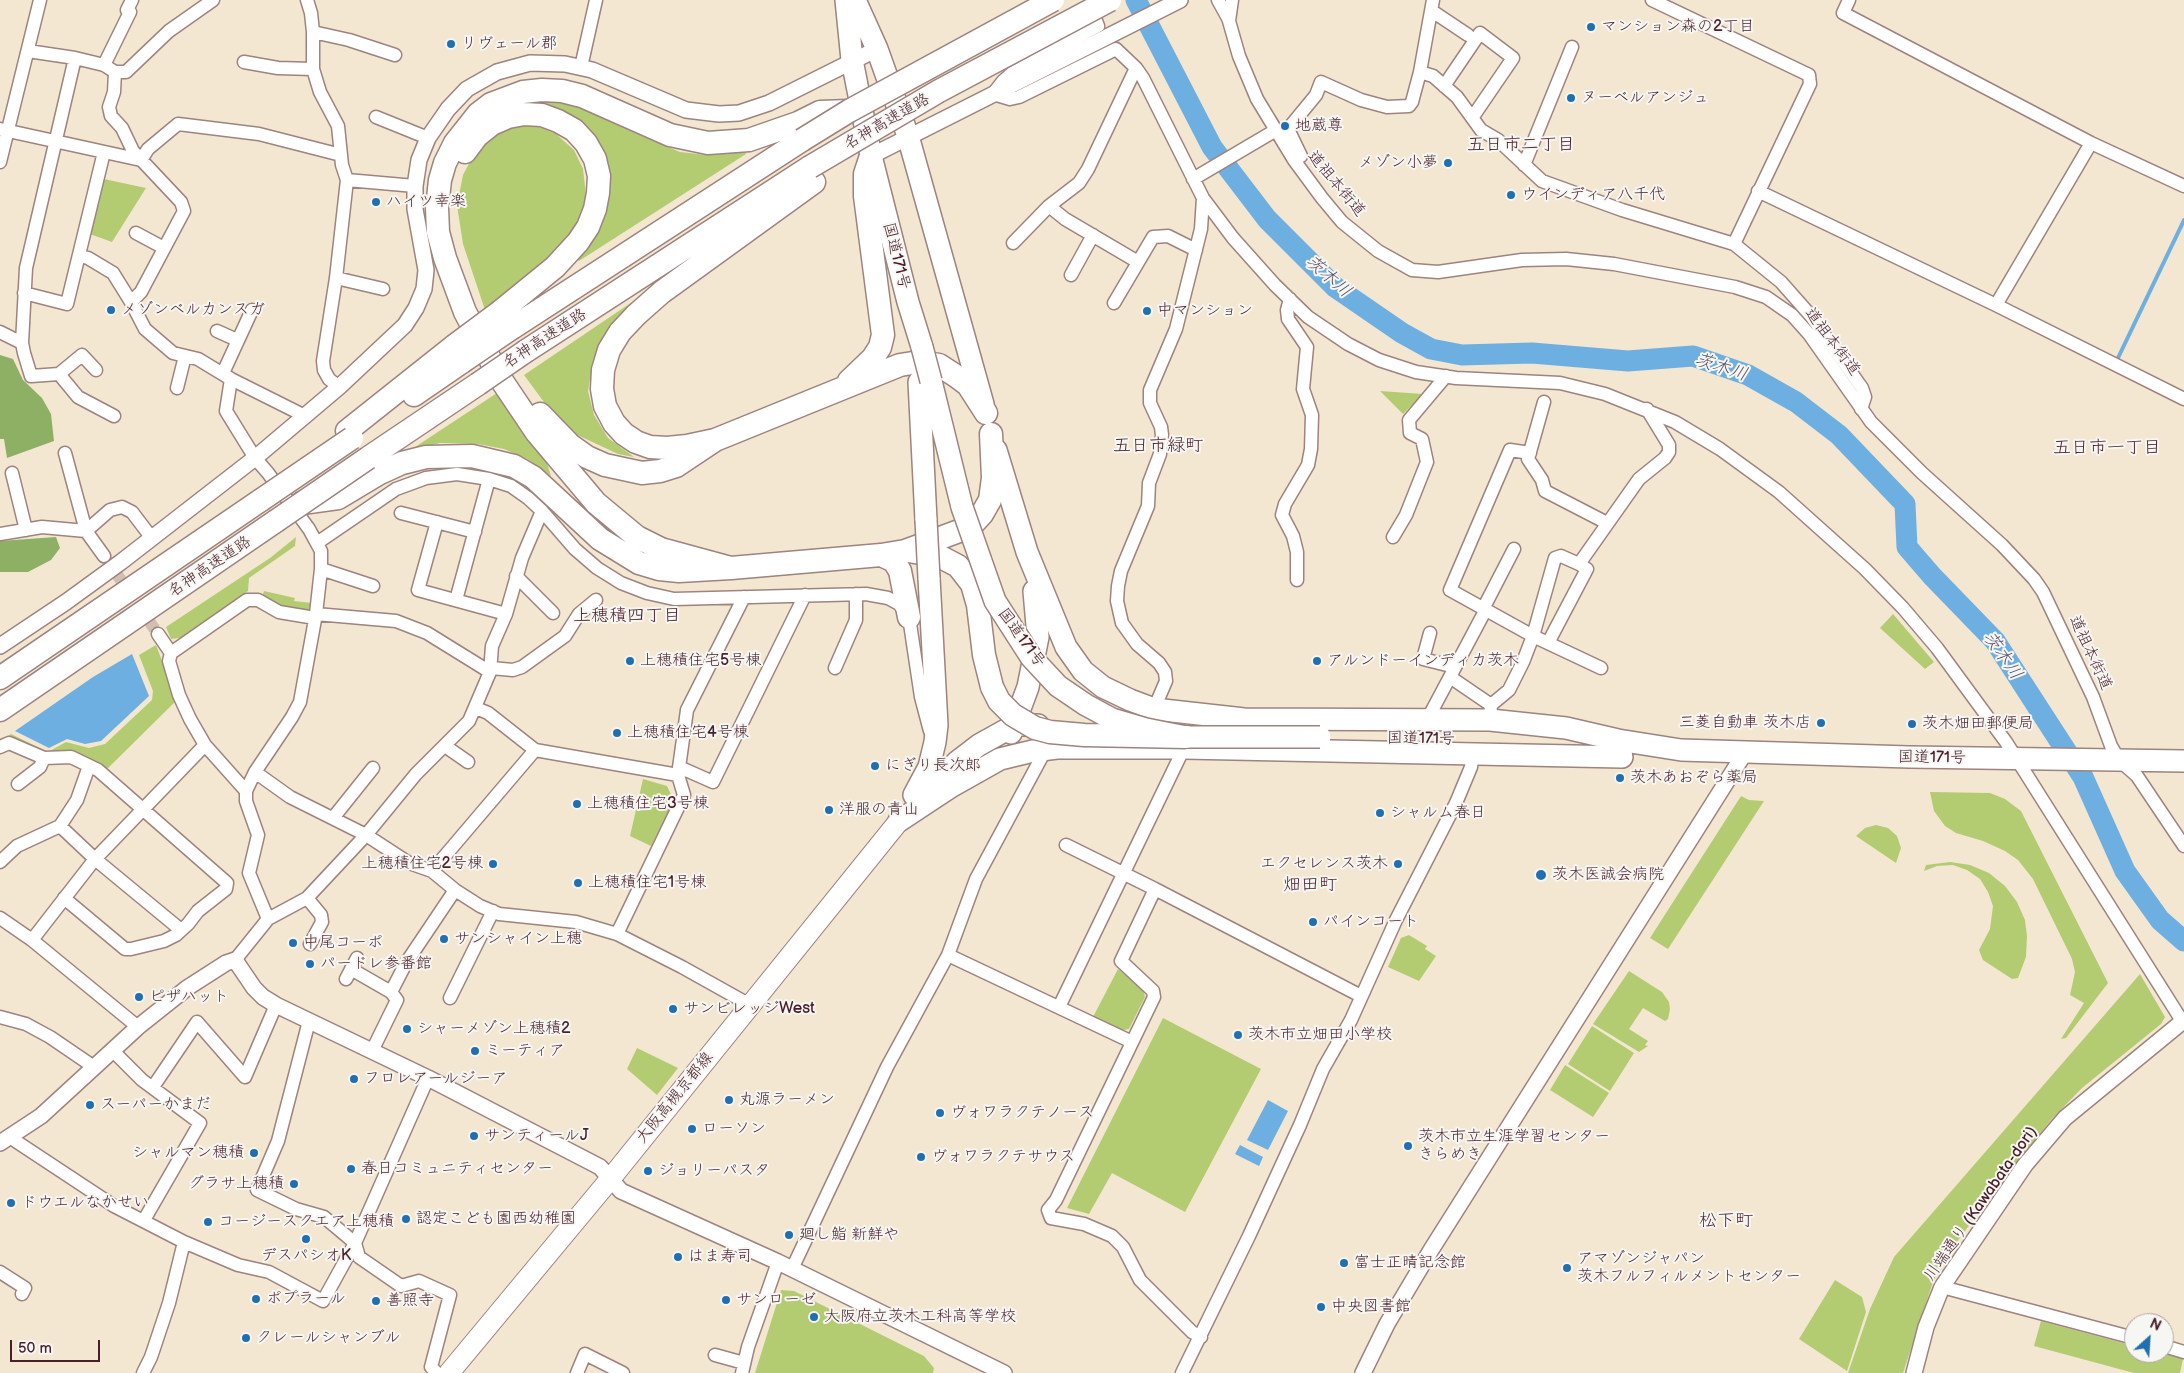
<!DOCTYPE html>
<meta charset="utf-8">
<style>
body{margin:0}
#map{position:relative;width:2184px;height:1373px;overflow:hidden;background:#f3e7d2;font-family:"Balsamiq Sans",sans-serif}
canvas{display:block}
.north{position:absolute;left:2124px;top:1313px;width:50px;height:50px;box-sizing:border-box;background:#f6f6f2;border:1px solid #b1a0a2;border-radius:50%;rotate:26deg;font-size:14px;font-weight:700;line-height:20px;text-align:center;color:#4a1f2b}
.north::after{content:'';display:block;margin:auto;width:18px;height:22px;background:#1f6fb2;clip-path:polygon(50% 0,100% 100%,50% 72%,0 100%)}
.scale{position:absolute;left:10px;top:1340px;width:90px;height:22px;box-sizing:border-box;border:2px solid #4a1f2b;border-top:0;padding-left:6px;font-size:15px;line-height:18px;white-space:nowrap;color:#4a1f2b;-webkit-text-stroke:4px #f6f6f2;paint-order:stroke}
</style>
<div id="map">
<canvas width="2184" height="1373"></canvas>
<div class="north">N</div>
<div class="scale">50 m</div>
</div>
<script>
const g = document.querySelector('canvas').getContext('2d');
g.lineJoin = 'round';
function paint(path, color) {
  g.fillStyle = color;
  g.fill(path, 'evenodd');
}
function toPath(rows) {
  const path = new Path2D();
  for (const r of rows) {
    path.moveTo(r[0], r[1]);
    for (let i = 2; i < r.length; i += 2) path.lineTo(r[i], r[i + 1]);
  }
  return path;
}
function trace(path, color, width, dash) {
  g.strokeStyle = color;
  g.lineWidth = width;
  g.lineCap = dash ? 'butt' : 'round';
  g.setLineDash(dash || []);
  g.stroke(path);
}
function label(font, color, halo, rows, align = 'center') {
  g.font = font + ' "Balsamiq Sans","Klee One",sans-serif';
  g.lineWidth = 4;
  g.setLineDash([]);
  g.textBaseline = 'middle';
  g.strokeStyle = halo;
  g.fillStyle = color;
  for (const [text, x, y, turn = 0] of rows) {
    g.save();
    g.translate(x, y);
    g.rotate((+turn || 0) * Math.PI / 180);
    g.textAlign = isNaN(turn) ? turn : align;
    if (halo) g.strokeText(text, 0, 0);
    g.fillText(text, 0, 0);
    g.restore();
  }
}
const green = toPath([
 [537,99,566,101,597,111,628,130,680,152,707,155,745,151,746,154,579,261,577,258,605,155,508,104],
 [535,125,556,134,574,150,583,169,586,195,584,216,572,238,485,310,463,244,457,205,463,175,475,152,493,136,517,126],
 [104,179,146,188,112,242,90,234],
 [641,296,604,338,593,361,588,391,594,415,608,438,634,457,618,454,571,432,552,413,524,375],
 [1380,391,1423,394,1403,414],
 [497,393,547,463,551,476,527,459,504,449,478,444,440,443,409,451],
 [296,537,295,546,249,578,248,591,180,638,171,639,166,627,270,558],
 [264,591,295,598,294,601,312,603,312,611,280,608,262,597],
 [1893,614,1934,662,1925,669,1880,628],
 [156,645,177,700,105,771,46,755,8,736,11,734,48,752,66,742,89,748,105,744,152,700,153,691,139,655],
 [643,779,667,786,674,801,651,846,630,836],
 [1930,792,1990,793,2005,799,2021,811,2108,983,2066,1038,2061,1039,2084,1003,2070,995,2075,972,2072,959,2033,879,2018,860,2005,851,1983,841,1956,833,1945,826,1934,811],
 [1741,796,1749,800,1764,801,1668,949,1650,938],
 [1876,825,1888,828,1897,836,1901,848,1896,863,1856,836,1865,828],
 [1950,862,1970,865,1989,873,2005,886,2017,902,2025,920,2027,936,2026,957,2018,978,2012,979,1983,960,1979,950,1990,929,1993,906,1988,892,1980,879,1967,870,1953,865,1937,866,1924,871,1926,865],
 [1409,935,1427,946,1425,949,1436,956,1419,981,1388,967,1401,938],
 [1118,969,1143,989,1145,997,1129,1029,1119,1031,1093,1017],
 [1629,971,1662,992,1669,1002,1670,1009,1668,1019,1665,1021,1643,1008,1629,1029,1648,1041,1645,1045,1648,1046,1639,1052,1593,1024],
 [2140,974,2165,1017,2161,1024,2082,1088,2051,1120,2002,1181,1948,1254,1933,1282,1903,1373,1848,1373,1870,1309,1894,1257],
 [1163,1018,1261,1069,1185,1212,1112,1173,1089,1214,1067,1208],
 [1592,1026,1634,1053,1610,1091,1568,1064],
 [637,1048,678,1068,657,1095,627,1069],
 [1565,1065,1609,1093,1593,1117,1550,1090],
 [1835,1280,1862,1297,1866,1312,1847,1371,1799,1339],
 [781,1290,794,1291,924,1356,934,1368,933,1373,755,1373],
 [2041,1321,2134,1346,2134,1353,2161,1353,2183,1359,2180,1373,2134,1373,2034,1346]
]);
const forest = toPath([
 [0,355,13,359,23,380,42,398,51,414,54,441,7,458,4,439,0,439],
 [56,537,60,548,51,560,28,572,0,572,0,541]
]);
const water = toPath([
 [132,654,149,696,101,741,85,744,67,739,49,748,15,731,93,677],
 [1268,1100,1288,1111,1268,1150,1247,1140],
 [1240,1145,1263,1157,1259,1166,1235,1154]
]);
const stream = toPath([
 [2117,360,2184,220]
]);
const river = toPath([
 [1136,0,1212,147,1267,219,1335,287,1402,333,1431,349,1462,355,1532,353,1628,361,1693,356,1748,375,1796,402,1839,435,1905,504,1907,547,1932,576,1995,641,2083,777,2125,871,2160,920,2184,941]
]);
const minorTunnel = toPath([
 [107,560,158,634]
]);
const minor = toPath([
 [307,0,311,13,313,32,313,69,320,92,338,126,342,165,347,180,336,278,323,361,324,370,329,379,339,387],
 [1218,0,1229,20],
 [1232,0,1229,21,1239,56,1257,99,1294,160,1322,198,1342,222,1378,251,1412,270,1438,272,1522,260,1566,259,1614,264,1735,287,1766,297,1792,315,1809,334,1871,422,1922,473,2002,545,2034,579,2043,592,2093,697,2111,746,2120,761,2137,776,2184,846],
 [1652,0,1809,75,1810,84,1734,244,1781,282,1811,316,1862,388,1865,397,1861,409],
 [1849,0,1843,13,2091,143,2184,186],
 [1090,5,1098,26,1012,73,1003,81,993,94,1010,99,1019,97,1116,49,1136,68,1143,78,1203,198,1233,238,1275,285,1308,317,1348,344,1379,360,1416,372,1456,378,1560,383,1605,394,1675,422,1720,449,1779,492,1865,569,1903,608,1937,648,2006,742,2184,1024],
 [1432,11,1468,35],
 [313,32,349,40,395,55],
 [28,51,75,58,26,268,22,343,24,353,31,376,59,374,82,355,96,370],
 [75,58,104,65,115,72,126,72,169,31,213,0],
 [244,62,278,68,313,69],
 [104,65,130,12,127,10,132,0],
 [581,67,596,0],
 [1420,72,1433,76,1457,97,1481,130,1498,140,1542,181,1622,210,1734,244],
 [1444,86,1480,33,1513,58,1472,118],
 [376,117,428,138],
 [0,129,141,160],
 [1301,156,1288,129,1316,95,1321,82,1361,100,1387,107,1409,106,1412,102,1420,72,1433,0],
 [141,160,148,149,178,124,259,134,341,155],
 [0,162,40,0],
 [1524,165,1572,47],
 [1193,179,1276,130],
 [347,180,415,186],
 [1758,191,1996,305,2184,399],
 [1049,206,1065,219,1138,262],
 [136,233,164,248],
 [1013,243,1049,206,1079,183,1088,169,1136,68],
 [80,256,88,258,113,273,131,302,141,292,184,211,181,202,133,151,122,128,111,116,109,107,114,92,115,72],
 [1071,275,1093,235],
 [336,278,383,289],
 [24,293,67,304,104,152],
 [1290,299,1287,310,1288,319,1307,347,1303,389,1312,415,1311,449,1308,465,1285,504,1282,515,1293,536,1297,552,1297,580],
 [131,302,145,329,173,353,198,359,231,379,305,416],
 [1114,303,1153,237,1168,236,1196,250],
 [1996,305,2091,143],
 [217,331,237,340],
 [0,332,22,343],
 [223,373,252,310],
 [59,374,78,397,114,416],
 [231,379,226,411,255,458,268,473,309,529,321,551,321,569,316,614,300,702,292,717,255,772,246,791,246,801,258,835,249,873,268,919],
 [177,388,185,356],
 [1544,402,1528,459,1542,480,1545,491,1607,523],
 [65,453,86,531,110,510,122,507,132,512,151,537],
 [1530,453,1510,450,1450,590,1533,636,1601,668],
 [12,473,26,530],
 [401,513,475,532],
 [437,522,418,590,506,614],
 [0,534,42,527,86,531,104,556],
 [1393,537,1406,515,1427,462,1422,439,1410,433,1409,420,1446,376],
 [317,543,396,489,426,478,457,474,489,479,511,486,528,498,542,511,575,549,597,568,621,583,647,593,674,599,866,594,888,598,899,604,909,617,921,697,930,731],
 [321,569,373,586],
 [516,576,553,613],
 [456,600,489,479],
 [1483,609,1514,549],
 [316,614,396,621,427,633,490,672],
 [1430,633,1423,659,1455,667],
 [158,634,171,653],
 [1548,643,1587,569,1579,564],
 [491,668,513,670,522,667,565,636,579,614,596,600],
 [835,668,856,620,856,594],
 [1450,677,1491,705],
 [476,708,488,713,535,750],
 [1154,709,1166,681,1165,672,1159,663,1137,644,1122,623,1117,601,1118,586,1121,571,1148,506,1149,483,1160,454,1162,435,1161,427,1150,403,1150,390,1176,329,1201,229,1203,198],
 [1427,720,1485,611],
 [1490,720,1491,705,1509,690,1523,662,1533,636,1555,558,1561,556,1579,564,1639,479,1665,458,1669,452,1669,445,1647,409],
 [445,746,468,762],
 [0,747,9,743,44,758,71,757,98,770,227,883,226,889,198,911,188,924,176,935,164,941,131,949,125,949,64,898],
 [1046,749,976,879,948,955,1132,1042],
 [89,766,77,800,60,826,95,859,181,930],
 [679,767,713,782,805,595],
 [255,772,290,797,366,835,409,863,432,871,455,890,480,906,499,914,576,922,617,934,682,967,750,1005],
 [18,784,40,767,44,758],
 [246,791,205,745,190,719,179,695,169,661,171,653,247,600,258,600,279,612,315,618],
 [333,818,373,768],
 [1066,845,1155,889],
 [0,862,17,846,60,826],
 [432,871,535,750,678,775],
 [307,898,321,915,322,922,310,944],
 [0,918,32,940,138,1027],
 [617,934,684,795,678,775,687,710,744,597],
 [32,940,95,859,205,745],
 [235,960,268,919,307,898,366,835,416,774,469,721,490,672,492,646,506,614,522,558,542,511],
 [351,969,391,992],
 [346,979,357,958],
 [450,998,493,911],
 [1059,1007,1184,748],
 [0,1017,26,1024,50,1037,94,1067],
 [309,1021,278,1141,257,1190,296,1209,324,1217,355,1243,428,1078],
 [112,1050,142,1080,200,1123,144,1220],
 [372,1051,397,1000,391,992,406,963,455,890],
 [153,1087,197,1022,245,1077,276,1005],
 [11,1138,114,1206,184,1242,169,1303,151,1357,143,1373],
 [184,1242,238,1265,269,1272,323,1301,355,1243],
 [355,1243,359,1257,401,1286,419,1281,450,1295,431,1367,437,1373],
 [792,1269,887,1067,948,955],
 [0,1272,25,1288,22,1294],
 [1942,1287,2134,1338],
 [1201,1337,1192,1332,1140,1280,1123,1247,1112,1236,1084,1224,1051,1218,1048,1210,1056,1200,1154,997,1153,991,1121,961,1155,889,1361,996],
 [2164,1346,2184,1352],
 [715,1355,744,1363],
 [577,1373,585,1354,623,1373],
 [742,1373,748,1347,778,1262],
 [1182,1373,1249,1236,1300,1125,1323,1069,1351,1020,1396,920,1456,803,1471,767,1473,753]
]);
const tertiary = toPath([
 [871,156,1180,0],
 [0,646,66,602,121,562,255,458,339,387,405,325,416,308,424,289,426,270,415,209,415,186,419,160,428,138,448,109,467,89,497,72,530,63,565,64,592,70,686,110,719,114,739,113,769,103,877,49],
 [0,1143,41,1116,138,1027,187,988,226,963,235,960,254,988,263,997,276,1005,428,1078,600,1167,621,1191,778,1262,1004,1373],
 [1363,1373,1387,1324,1431,1250,1746,751],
 [1914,1373,1926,1327,1942,1287,2025,1165,2065,1118,2182,1022]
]);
const primary = toPath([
 [449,1373,611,1178,899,821]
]);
const trunk = toPath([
 [846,0,852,60,871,156,908,302,922,347],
 [855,0,877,49,908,136,983,404],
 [931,381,962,507],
 [919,382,926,520],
 [996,450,1027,552,1066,647,1083,671,1103,687,1130,700,1154,709,1244,719,1490,720,1566,728,1618,740,1681,750,1909,757,2184,761],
 [1011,733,1028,687,1038,637,1034,591],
 [927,792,958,761,979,745,1015,725,1038,725],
 [914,795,929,767,935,742,937,725,929,578],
 [899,821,952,786,1000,759,1033,751,1057,748,1184,748,1622,757]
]);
const motorway = toPath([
 [465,152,477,136,492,124,508,117,524,114,542,115,558,121,574,130,586,143,595,159,599,176,598,193,595,209,588,227,578,242,555,267,501,311],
 [814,182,662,292,636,315,620,332,609,350,603,370,602,389,605,406,614,423,624,434,636,442,650,447,667,448,687,446,715,440,900,365,919,362,939,365,956,376,968,385,986,413],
 [512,328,802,140],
 [526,351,810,167],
 [849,381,873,358,880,347,883,335,865,196,865,174,871,156],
 [414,395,462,362],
 [540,414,570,445,587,457,605,465,642,473,660,471,676,466,715,440],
 [347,431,454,346],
 [368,458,478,384],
 [302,503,338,498,378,474,402,463,426,457,472,456,514,466,533,477,600,539,639,563,659,569,679,571,731,568,881,555,905,551,970,527,982,514,990,500,993,478,991,434],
 [908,551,939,556,958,566,972,584,978,605,984,655,992,687],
 [881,555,894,561,900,571,909,617],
 [731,568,661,549,637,537,596,503,537,433,500,378,465,312,445,258,438,232,437,208,440,180,445,163,455,143,478,114,491,104,523,92,542,90,562,91,582,96,670,135,708,143,749,140,798,123,820,112,849,111],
 [0,678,261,500],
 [0,710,276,521]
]);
const trunkBridge = toPath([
 [922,347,931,381],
 [962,507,995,601,1031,657,1058,686,1086,705,1112,719,1146,729,1186,737,1320,737],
 [926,520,929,578]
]);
const motorwayBridge = toPath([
 [802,140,849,111,1053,0],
 [810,167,939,91,1110,0],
 [454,346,501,311],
 [462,362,512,328],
 [478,384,526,351],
 [261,500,352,438],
 [276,521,368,458],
 [992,687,999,701,1013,715,1035,728,1050,732,1084,735,1186,737]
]);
const markers = [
 [1591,27,5,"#1f6fb2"],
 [451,44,5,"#1f6fb2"],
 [1571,98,5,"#1f6fb2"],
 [1285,126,5,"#1f6fb2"],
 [1448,163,5,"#1f6fb2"],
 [1511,195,5,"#1f6fb2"],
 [376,202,5,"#1f6fb2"],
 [111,310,5,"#1f6fb2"],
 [1147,311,5,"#1f6fb2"],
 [630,661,5,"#1f6fb2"],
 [1317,661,5,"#1f6fb2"],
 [1821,723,5,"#1f6fb2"],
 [1912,724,5,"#1f6fb2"],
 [617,733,5,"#1f6fb2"],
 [875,766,5,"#1f6fb2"],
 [1620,778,5,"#1f6fb2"],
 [577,804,5,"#1f6fb2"],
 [829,810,5,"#1f6fb2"],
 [1380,813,5,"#1f6fb2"],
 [493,864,5,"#1f6fb2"],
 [1398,864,5,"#1f6fb2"],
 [1541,875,6,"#1f6fb2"],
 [578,883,5,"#1f6fb2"],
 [1313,922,5,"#1f6fb2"],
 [444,939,5,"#1f6fb2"],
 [293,943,5,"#1f6fb2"],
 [310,964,5,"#1f6fb2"],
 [139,997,5,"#1f6fb2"],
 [673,1009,5,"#1f6fb2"],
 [407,1029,5,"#1f6fb2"],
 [1238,1035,5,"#1f6fb2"],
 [475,1051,5,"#1f6fb2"],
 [354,1079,5,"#1f6fb2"],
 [729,1100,5,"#1f6fb2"],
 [90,1105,5,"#1f6fb2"],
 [940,1113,5,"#1f6fb2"],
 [692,1129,5,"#1f6fb2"],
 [474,1136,5,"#1f6fb2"],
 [1408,1146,5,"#1f6fb2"],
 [254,1153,5,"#1f6fb2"],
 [921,1157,5,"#1f6fb2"],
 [351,1169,5,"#1f6fb2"],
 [648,1171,5,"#1f6fb2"],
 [294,1184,5,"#1f6fb2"],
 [11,1203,5,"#1f6fb2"],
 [406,1219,5,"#1f6fb2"],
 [208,1222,5,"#1f6fb2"],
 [789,1235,5,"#1f6fb2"],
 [306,1239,5,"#1f6fb2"],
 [678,1257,5,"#1f6fb2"],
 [1344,1263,5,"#1f6fb2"],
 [1567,1268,5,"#1f6fb2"],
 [256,1299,5,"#1f6fb2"],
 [726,1300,5,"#1f6fb2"],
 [376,1301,5,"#1f6fb2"],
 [1321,1307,5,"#1f6fb2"],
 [814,1317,5,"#1f6fb2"],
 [246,1338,5,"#1f6fb2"]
];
const poiNames = [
 ["マンション森の2丁目",1601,27],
 ["リヴェール郡",461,44],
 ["ヌーベルアンジュ",1581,98],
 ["地蔵尊",1295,126],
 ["メゾン小夢",1438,163,"right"],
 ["ウインディア八千代",1521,195],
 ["ハイツ幸楽",386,202],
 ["メゾンベルカンスガ",121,310],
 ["中マンション",1157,311],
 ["上穂積住宅5号棟",640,661],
 ["アルンドーインディカ茨木",1327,661],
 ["三菱自動車 茨木店",1811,723,"right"],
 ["茨木畑田郵便局",1922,724],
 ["上穂積住宅4号棟",627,733],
 ["にぎり長次郎",885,766],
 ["茨木あおぞら薬局",1630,778],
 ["上穂積住宅3号棟",587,804],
 ["洋服の青山",839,810],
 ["シャルム春日",1390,813],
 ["上穂積住宅2号棟",483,864,"right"],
 ["エクセレンス茨木",1388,864,"right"],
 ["茨木医誠会病院",1552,875],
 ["上穂積住宅1号棟",588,883],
 ["パインコート",1323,922],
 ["サンシャイン上穂",454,939],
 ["中尾コーポ",303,943],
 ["パードレ参番館",320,964],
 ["ピザハット",149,997],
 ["サンビレッジWest",683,1009],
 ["シャーメゾン上穂積2",417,1029],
 ["茨木市立畑田小学校",1248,1035],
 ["ミーティア",485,1051],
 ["フロレアールジーア",364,1079],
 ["丸源ラーメン",739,1100],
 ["スーパーかまだ",100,1105],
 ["ヴォワラクテノース",950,1113],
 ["ローソン",702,1129],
 ["サンティールJ",484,1136],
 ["茨木市立生涯学習センター",1418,1137],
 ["きらめき",1418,1155],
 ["シャルマン穂積",244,1153,"right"],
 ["ヴォワラクテサウス",931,1157],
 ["春日コミュニティセンター",361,1169],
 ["ジョリーパスタ",658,1171],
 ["グラサ上穂積",284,1184,"right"],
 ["ドウエルなかせい",21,1203],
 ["認定こども園西幼稚園",416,1219],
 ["コージースクエア上穂積",218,1222],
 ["廻し鮨 新鮮や",799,1235],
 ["デスパシオK",306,1256,"center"],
 ["はま寿司",688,1257],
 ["アマゾンジャパン",1577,1259],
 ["茨木フルフィルメントセンター",1577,1277],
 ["富士正晴記念館",1354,1263],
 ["ポプラール",266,1299],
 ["サンローゼ",736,1300],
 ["善照寺",386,1301],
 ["中央図書館",1331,1307],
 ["大阪府立茨木工科高等学校",824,1317],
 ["クレールシャンブル",256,1338]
];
const streetNames = [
 ["名神高速道路",887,122,-30],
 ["道祖本街道",1336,184,50],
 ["国道171号",896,256,76],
 ["名神高速道路",545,339,-33],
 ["道祖本街道",1832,342,53],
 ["名神高速道路",210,567,-34],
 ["国道171号",1021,638,54],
 ["道祖本街道",2090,653,65],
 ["国道171号",1421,739,1],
 ["国道171号",1932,758,1],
 ["大阪高槻京都線",675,1098,-51],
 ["川端通り (Kawabata-dori)",1981,1204,-55]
];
const neighbourhoodNames = [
 ["五日市二丁目",1521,145],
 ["五日市緑町",1158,446],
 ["五日市一丁目",2107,448],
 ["上穂積四丁目",627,616],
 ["畑田町",1310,885],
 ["松下町",1726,1221]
];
const waterNames = [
 ["茨木川",1328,277,41],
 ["茨木川",1721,368,18],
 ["茨木川",2002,656,55]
];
paint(green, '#b3cc72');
paint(forest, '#8eb064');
paint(water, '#6eafe2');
trace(stream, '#6eafe2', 4);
trace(river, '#6eafe2', 21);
trace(minorTunnel, '#d1bfb1', 12, [12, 6]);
trace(minor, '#9e837e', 15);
trace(tertiary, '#9e837e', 18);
trace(primary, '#9e837e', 22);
trace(trunk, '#9e837e', 24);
trace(motorway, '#9e837e', 25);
trace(minor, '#fff', 12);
trace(tertiary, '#fff', 15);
trace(primary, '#fff', 20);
trace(trunk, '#fff', 21);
trace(motorway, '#fff', 22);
trace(trunkBridge, '#9e837e', 24, []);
trace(motorwayBridge, '#9e837e', 25, []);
trace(trunkBridge, '#fff', 21);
trace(motorwayBridge, '#fff', 22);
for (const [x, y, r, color] of markers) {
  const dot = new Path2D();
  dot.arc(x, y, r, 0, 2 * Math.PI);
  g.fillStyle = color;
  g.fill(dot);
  trace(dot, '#f6f6f2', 2);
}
label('16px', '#4a1f2b', '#f6f6f2', poiNames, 'left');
label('16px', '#4a1f2b', '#f6f6f2', streetNames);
label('18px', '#4a1f2b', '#f6f6f2', neighbourhoodNames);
label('italic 18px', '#57516b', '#f6f6f2', waterNames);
</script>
